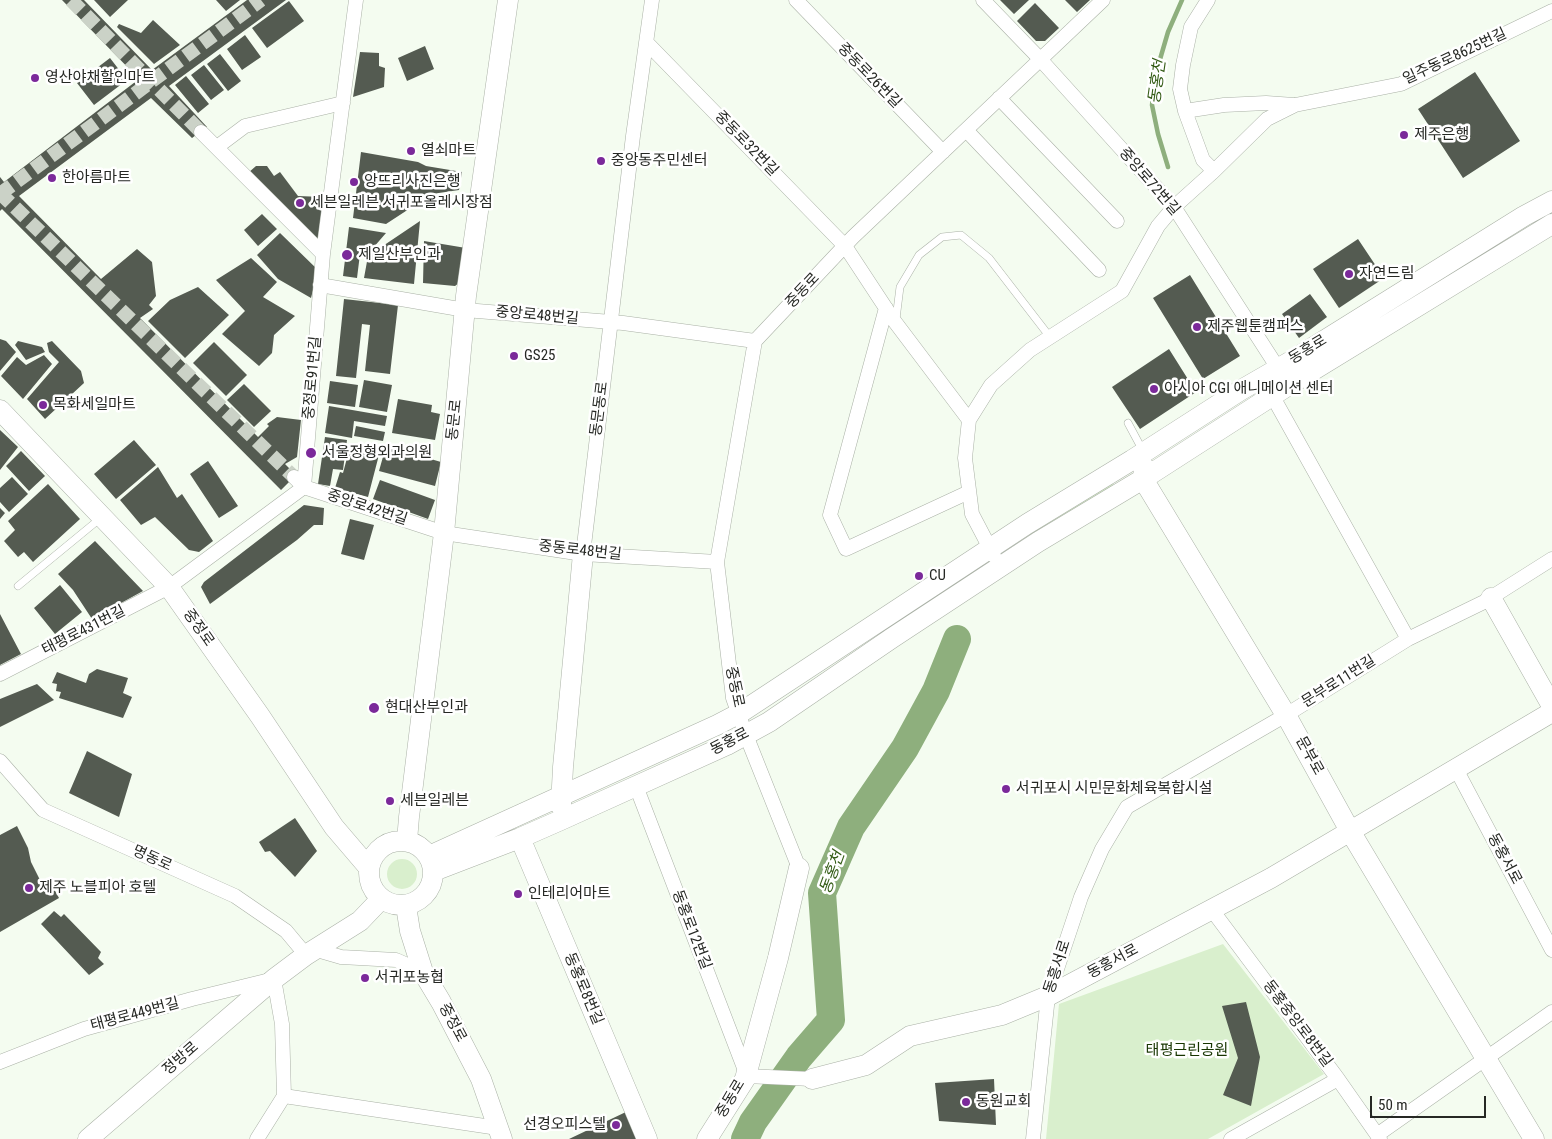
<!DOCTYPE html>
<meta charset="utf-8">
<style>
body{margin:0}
#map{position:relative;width:1552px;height:1139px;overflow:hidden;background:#f4fcf0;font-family:"Roboto Condensed",sans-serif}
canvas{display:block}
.scale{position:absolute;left:1370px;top:1096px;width:116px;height:22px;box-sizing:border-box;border:2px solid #262824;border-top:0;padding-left:6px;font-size:15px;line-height:18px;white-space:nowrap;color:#262824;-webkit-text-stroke:4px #fff;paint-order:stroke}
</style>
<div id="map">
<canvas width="1552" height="1139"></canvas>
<div class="scale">50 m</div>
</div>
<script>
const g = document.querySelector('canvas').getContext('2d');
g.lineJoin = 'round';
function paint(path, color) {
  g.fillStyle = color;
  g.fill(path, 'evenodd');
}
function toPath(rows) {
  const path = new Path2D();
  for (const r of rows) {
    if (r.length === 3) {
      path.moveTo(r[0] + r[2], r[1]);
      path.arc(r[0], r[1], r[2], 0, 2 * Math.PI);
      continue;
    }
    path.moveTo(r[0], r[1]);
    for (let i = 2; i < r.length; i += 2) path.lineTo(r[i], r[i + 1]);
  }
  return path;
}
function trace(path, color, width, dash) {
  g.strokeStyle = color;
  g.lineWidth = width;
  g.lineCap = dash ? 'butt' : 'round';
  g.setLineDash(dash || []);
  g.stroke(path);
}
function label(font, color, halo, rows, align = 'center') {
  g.font = font + ' "Roboto Condensed","Noto Sans KR",sans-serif';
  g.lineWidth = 5;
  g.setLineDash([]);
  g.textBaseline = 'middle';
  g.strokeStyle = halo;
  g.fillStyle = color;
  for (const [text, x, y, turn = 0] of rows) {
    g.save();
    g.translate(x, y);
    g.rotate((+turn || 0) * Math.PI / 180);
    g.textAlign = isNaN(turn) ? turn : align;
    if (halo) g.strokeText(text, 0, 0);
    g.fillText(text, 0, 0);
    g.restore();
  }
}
const green = toPath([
 [1112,482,1114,486,1032,537,1030,535,1030,533],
 [402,874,15],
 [1223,944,1324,1074,1208,1139,1046,1139,1059,1004]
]);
const stream = toPath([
 [1168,167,1158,134,1152,105,1156,73,1168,32,1182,0]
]);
const river = toPath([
 [745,1139,753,1122,799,1057,831,1020,822,893,851,827,905,748,936,691,957,639]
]);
const building = toPath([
 [62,0,84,0,152,70,247,0,286,0,169,86,207,127,192,138,151,98,19,196,101,279,137,249,152,262,156,296,149,305,153,309,140,318,258,437,269,426,267,424,277,417,301,420,297,457,285,464,296,475,281,490,2,209,0,211,0,177,4,182,139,79],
 [94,0,128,0,110,17],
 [216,0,240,0,226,11],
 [1000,0,1029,0,1014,14],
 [1065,0,1090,0,1077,12],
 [289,1,304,21,267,48,252,28],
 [1035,3,1059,28,1045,41,1036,41,1017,21],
 [153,20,180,45,154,64,117,27,119,24,141,33],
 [245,35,261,57,242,70,227,49],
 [425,46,434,69,407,81,398,58],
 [360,52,379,53,379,66,385,68,384,87,353,97],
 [220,54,241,81,228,91,207,64],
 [110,58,127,80,94,105,77,83],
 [204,65,224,90,211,100,191,75],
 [1475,72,1520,141,1463,178,1418,109],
 [186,76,209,104,198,113,175,85],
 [361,152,418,162,426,166,462,172,459,190,432,194,386,224,353,218],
 [256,166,267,166,274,176,280,172,298,196,323,197,320,238,315,239,248,173],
 [262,214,277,229,258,246,244,230],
 [420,221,414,284,364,278,368,256],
 [349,227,386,233,373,248,361,246,357,278,343,276],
 [280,233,318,270,311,298,278,279,257,255],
 [1358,239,1384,278,1339,308,1313,269],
 [424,241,466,248,464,279,455,286,423,283],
 [251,258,277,282,263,297,295,316,274,335,272,353,259,366,222,334,245,311,216,280],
 [1190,275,1240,356,1203,379,1153,298],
 [198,287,229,315,185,358,148,321,170,300],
 [1310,294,1327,317,1299,338,1282,314],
 [344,299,398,305,390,374,365,371,370,325,362,324,356,378,336,376],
 [0,339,6,341,16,352,0,371],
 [18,341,42,347,45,352,26,360,15,345],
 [52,341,81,371,84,383,45,419,27,399,59,362,49,352,47,343],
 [214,342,247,375,226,396,193,363],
 [1169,349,1196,392,1140,429,1112,387],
 [44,355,52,364,23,399,1,376,17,357,26,365],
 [364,380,392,385,387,412,359,407],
 [330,381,358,385,355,407,327,403],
 [244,384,271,411,254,427,227,400],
 [398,399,432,405,431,412,440,414,435,440,392,433],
 [329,406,387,416,385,426,354,421,352,438,325,433],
 [356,426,385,432,383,441,354,436],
 [0,430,18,447,0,470],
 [325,437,347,440,343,470,333,469,330,486,318,484],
 [134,440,156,465,116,499,94,474],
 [351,443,380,451,368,497,335,488,340,472,343,473],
 [386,446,441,462,435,486,379,471],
 [21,451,45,476,29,491,6,466],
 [208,461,238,506,219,518,190,474],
 [158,467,177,498,182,494,213,541,199,552,189,550,155,517,141,525,120,500],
 [12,477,28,494,9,512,0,502,0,488],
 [380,480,435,500,428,519,373,499],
 [48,484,80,519,33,562,24,552,18,557,4,541,15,530,8,521],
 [304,505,324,508,323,525,314,525,297,540,210,604,201,587,204,582],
 [0,508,5,513,0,519],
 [350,519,374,525,364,560,341,554],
 [95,541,143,591,92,619,73,590,58,574],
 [60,585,82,612,55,634,34,608],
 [0,614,21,654,0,665],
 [97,669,128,678,123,693,132,697,123,718,59,698,61,692,56,691,57,684,52,683,57,672,86,683,89,674],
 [37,684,54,700,0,727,0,699],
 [87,751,132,774,119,817,69,793],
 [295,818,317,851,295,877,270,851,265,852,259,842],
 [17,826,28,848,31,862,42,884,49,880,59,898,0,932,0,835],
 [54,911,61,917,64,914,101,952,98,958,104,964,89,975,41,924],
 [1246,1002,1260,1057,1251,1106,1223,1095,1238,1058,1222,1006],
 [994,1079,996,1125,939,1121,935,1083],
 [628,1111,640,1139,569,1139]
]);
const streetTunnel = toPath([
 [71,0,201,132],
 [0,193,294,477],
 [0,194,261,0]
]);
const lane = toPath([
 [896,319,900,287,919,255,942,237,961,235,989,258,1050,337],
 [1128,423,1143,451],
 [18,586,102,517]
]);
const street = toPath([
 [796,0,943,152],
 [983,0,1040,59,1174,207,1283,376],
 [1208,0,1191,27,1183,65,1180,89,1185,111,1203,160,1214,171],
 [646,42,845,246,895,322,969,420],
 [999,98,1117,221],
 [1185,111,1224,105,1266,103,1294,105],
 [966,130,1099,270],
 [201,132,323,254],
 [217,148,221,144,245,126,343,103],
 [320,285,465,310,623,323,755,341],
 [886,308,830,515,846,549,969,492],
 [1273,397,1408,639],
 [294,477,304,487,444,533,583,554,717,562],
 [583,554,633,136,652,0],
 [994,556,972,514,965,458,969,420,991,385,1030,350,1122,291,1158,226,1174,207,1214,171,1267,119,1295,105,1401,84,1552,11],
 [0,674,169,587,304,487,323,254,356,0],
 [0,761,43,810,235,896,286,931,306,955],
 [1456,769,1552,950],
 [636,786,746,1073],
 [799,868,746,735,733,698,717,562,755,341,853,237,1103,0],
 [1212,910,1338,1079,1380,1139],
 [317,950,341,957,396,960,423,972],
 [0,1062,84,1029,192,999,274,979,282,1024,284,1096,257,1139],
 [746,1076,812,1079],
 [284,1096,498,1128],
 [1377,1135,1552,1012],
 [1033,1139,1048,996,1081,897,1102,849,1127,807,1286,715,1408,639,1484,602,1552,559],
 [1231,1139,1338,1079]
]);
const secondary = toPath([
 [0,410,169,587,260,716,334,827,369,868],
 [1144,467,1143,479,1286,715,1350,831,1534,1139],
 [1491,598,1552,706],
 [561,806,563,767,583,554],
 [520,838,647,1139],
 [401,873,32],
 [407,841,409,817,444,533,466,296,508,0],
 [429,856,717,725,740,713,1027,524,1132,460,1241,390,1293,360,1524,216,1552,201],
 [434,871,520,838,561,820,727,745,769,722,892,638,1038,542,1143,479,1289,385,1552,224],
 [406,906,410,931,423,972,441,1002,481,1079,502,1139],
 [812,1079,866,1065,910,1036,1002,1015,1048,996,1271,878,1552,712],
 [88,1139,274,979,306,955,360,921,381,899],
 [707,1139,745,1079,778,958,799,868]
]);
const markers = [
 [35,78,5,"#7b299a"],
 [1404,135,5,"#7b299a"],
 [411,151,5,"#7b299a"],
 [601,161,5,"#7b299a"],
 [52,178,5,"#7b299a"],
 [354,182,5,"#7b299a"],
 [300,203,5,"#7b299a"],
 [347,255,6,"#7b299a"],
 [1349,274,5,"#7b299a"],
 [1197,327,5,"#7b299a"],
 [514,356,5,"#7b299a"],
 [1154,389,5,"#7b299a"],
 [43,405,5,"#7b299a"],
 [311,453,6,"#7b299a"],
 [919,576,5,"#7b299a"],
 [374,708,6,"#7b299a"],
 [1006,789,5,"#7b299a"],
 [390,801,5,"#7b299a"],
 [29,888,5,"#7b299a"],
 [518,894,5,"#7b299a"],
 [365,978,5,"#7b299a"],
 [966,1102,5,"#7b299a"],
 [616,1125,5,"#7b299a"]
];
const streetNames = [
 ["일주동로8625번길",1455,57,-25],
 ["중동로26번길",869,76,46],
 ["중동로32번길",746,144,46],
 ["중앙로72번길",1149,182,49],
 ["중동로",803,291,-47],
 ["중앙로48번길",537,316,5],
 ["동홍로",1308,350,-31],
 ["중정로91번길",313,378,-85],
 ["동문동로",600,409,-83],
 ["동문로",455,420,-84],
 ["중앙로42번길",367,508,18],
 ["중동로48번길",580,551,6],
 ["중정로",198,628,55],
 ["태평로431번길",84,631,-27],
 ["문부로11번길",1339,682,-32],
 ["중동로",734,687,78],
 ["동홍로",730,742,-27],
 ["문부로",1309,756,61],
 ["명동로",152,859,24],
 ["동홍서로",1504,859,62],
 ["동홍로12번길",691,930,69],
 ["동홍서로",1113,962,-28],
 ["동흥서로",1058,967,-72],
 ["동홍로8번길",583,989,67],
 ["태평로449번길",135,1015,-15],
 ["중정로",452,1023,62],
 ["동홍중앙로8번길",1297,1024,53],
 ["정방로",181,1059,-41],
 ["중동로",731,1099,-59]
];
const poiNames = [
 ["영산야채할인마트",45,78],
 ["제주은행",1414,135],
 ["열쇠마트",421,151],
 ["중앙동주민센터",611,161],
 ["한아름마트",62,178],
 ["앙뜨리사진은행",364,182],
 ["세븐일레븐 서귀포올레시장점",310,203],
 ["제일산부인과",358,255],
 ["자연드림",1359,274],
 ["제주웹툰캠퍼스",1207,327],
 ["GS25",524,356],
 ["아시아 CGI 애니메이션 센터",1164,389],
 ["목화세일마트",53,405],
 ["서울정형외과의원",322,453],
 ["CU",929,576],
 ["현대산부인과",385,708],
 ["서귀포시 시민문화체육복합시설",1016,789],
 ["세븐일레븐",400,801],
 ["제주 노블피아 호텔",39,888],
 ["인테리어마트",528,894],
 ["서귀포농협",375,978],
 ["동원교회",976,1102],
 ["선경오피스텔",606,1125,"right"]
];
const parkNames = [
 ["태평근린공원",1187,1051]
];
const waterNames = [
 ["동홍천",1158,82,-82],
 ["동홍천",833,873,-70]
];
paint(green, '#d9efcd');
trace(stream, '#8eaf7d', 4.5);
trace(river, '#8eaf7d', 28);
paint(building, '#545b51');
trace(streetTunnel, '#cbd2c7', 14, [14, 7]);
trace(lane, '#aab1a6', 8);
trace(street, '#aab1a6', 15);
trace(secondary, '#aab1a6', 21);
trace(lane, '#fff', 7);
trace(street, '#fff', 14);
trace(secondary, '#fff', 20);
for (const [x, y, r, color] of markers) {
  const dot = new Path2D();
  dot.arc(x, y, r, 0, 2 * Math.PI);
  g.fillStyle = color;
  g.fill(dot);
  trace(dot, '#fff', 2);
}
label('15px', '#262824', '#fff', streetNames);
label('15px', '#262824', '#fff', poiNames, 'left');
label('15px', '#173500', '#fff', parkNames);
label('italic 16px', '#345c16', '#fff', waterNames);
</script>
